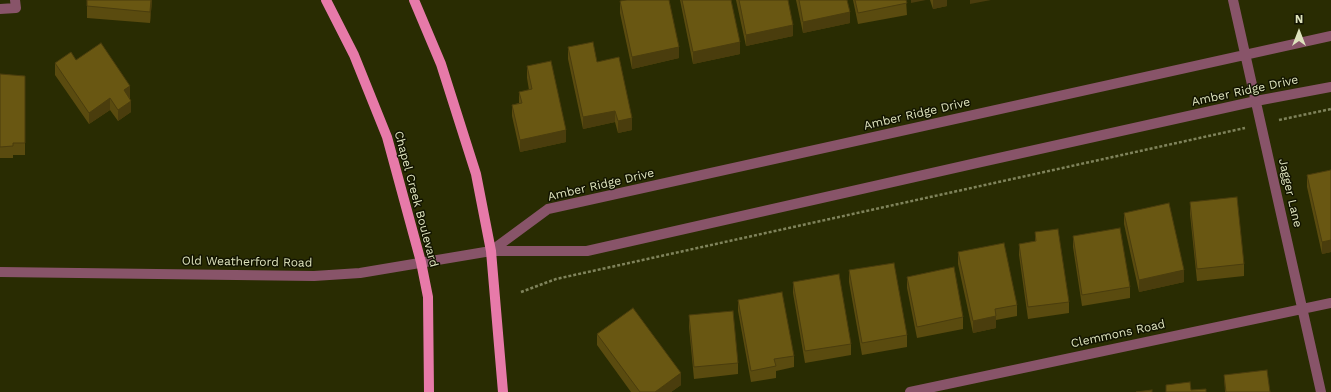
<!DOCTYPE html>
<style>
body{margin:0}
#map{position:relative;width:1331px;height:392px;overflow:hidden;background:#292c02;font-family:"Work Sans",sans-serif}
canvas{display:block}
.north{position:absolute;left:1279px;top:12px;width:40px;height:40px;-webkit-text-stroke:3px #121400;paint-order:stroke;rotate:0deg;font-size:11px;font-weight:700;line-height:16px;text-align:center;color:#dee3bd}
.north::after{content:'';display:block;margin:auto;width:14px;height:18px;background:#dee3bd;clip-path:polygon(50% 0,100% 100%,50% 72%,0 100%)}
</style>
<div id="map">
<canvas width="1331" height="392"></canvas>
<div class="north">N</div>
</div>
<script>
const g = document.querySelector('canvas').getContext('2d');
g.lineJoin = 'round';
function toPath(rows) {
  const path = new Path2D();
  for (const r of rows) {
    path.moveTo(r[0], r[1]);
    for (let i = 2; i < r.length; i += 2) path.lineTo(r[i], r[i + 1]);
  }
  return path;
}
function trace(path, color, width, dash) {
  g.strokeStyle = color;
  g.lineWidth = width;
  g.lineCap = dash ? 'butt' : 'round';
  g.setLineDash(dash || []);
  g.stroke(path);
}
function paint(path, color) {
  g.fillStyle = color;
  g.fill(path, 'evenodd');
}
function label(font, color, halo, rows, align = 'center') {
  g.font = font + ' "Work Sans",sans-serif';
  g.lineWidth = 3;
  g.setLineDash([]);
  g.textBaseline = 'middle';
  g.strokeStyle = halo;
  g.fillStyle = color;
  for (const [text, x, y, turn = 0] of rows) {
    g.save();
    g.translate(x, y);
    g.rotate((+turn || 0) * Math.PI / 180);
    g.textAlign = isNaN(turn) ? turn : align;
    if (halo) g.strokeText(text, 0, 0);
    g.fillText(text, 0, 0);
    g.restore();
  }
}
const path = toPath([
 [1279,120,1331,109],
 [521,292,556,279,1245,128]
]);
const minor = toPath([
 [1233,0,1321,392],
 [0,9,16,8,15,0],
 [491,251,548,209,1331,36],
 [0,272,314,276,360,273,491,251,587,251,981,162,1256,101,1331,87],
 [910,392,1331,303]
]);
const major = toPath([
 [326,0,354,55,387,137,421,262,428,297,429,392],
 [414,0,441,64,476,174,491,251,503,392]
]);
const wall = toPath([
 [87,0,152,0,150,23,87,18],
 [680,0,731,0,740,54,693,64],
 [736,0,788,0,793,36,746,46],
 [796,0,847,0,850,23,803,33],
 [853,0,906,0,907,15,858,24],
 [930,0,947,0,947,6,933,9],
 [620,1,679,58,632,69,620,13],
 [568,47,597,62,632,130,618,133,615,122,583,129,568,59],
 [76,60,130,97,130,98,131,112,118,121,110,110,89,124,55,75,55,63],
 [527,66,566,142,520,152,512,116,512,105,519,103,519,92,529,90,527,78],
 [0,74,25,76,25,155,13,155,13,158,0,158],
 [1331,170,1331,252,1322,254,1307,187,1307,175],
 [1190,202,1244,264,1244,276,1197,281,1190,214],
 [1124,213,1184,282,1139,292,1124,224],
 [1035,232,1069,302,1069,313,1028,319,1019,255,1019,244,1035,241],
 [1073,236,1130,287,1130,298,1082,306,1073,247],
 [958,252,1017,305,1017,316,996,320,996,328,973,333,958,264],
 [849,270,907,335,907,347,862,355,849,282],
 [907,277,963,317,963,329,917,338,907,288],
 [793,282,851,344,851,355,805,363,793,293],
 [738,300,794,356,794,367,776,371,776,378,751,382,738,311],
 [689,315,738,363,738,374,694,379,689,327],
 [597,334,681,385,671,392,631,392,597,345],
 [1224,375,1270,392,1225,392]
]);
const shadedWall = toPath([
 [151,0,152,0,150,23,150,12],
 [911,0,926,0,911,3],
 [933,0,947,0,947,6,933,9],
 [970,0,991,0,970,4],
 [850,12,850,23,803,33,803,22],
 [793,25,793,36,746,46,746,35],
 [740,42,740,54,693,64,693,52],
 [679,47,679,58,632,69,632,57],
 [130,86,130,97,124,102,124,90],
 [110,98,110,110,89,124,89,113],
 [131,101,131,112,118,121,118,110],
 [615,111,615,122,583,129,583,117],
 [632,118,632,130,618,133,618,121],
 [566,130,566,142,520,152,520,140],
 [1331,240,1331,252,1322,254,1322,242],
 [1184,270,1184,282,1139,292,1139,280],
 [996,316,996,328,973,333,973,321],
 [681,373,681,385,671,392,655,392]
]);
const building = toPath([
 [87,0,151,0,150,12,87,6,87,0],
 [626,0,669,0,679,47,632,57,620,1,626,0],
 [682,0,731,0,740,42,693,52,682,0],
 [739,0,788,0,793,25,746,35,739,0],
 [799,0,847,0,850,12,803,22,799,0],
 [855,0,906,0,907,3,858,13,855,0],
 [593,42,597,62,619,57,632,118,618,121,615,111,583,117,568,47,593,42],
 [101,43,130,86,124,90,131,101,118,110,110,98,89,113,55,63,71,52,76,60,101,43],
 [551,61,566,130,520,140,512,105,522,103,519,92,532,89,527,66,551,61],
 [0,74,25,76,25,143,13,143,13,146,0,147,0,74],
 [1331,170,1331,240,1322,242,1307,175,1331,170],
 [1237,197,1244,264,1197,269,1190,202,1237,197],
 [1169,203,1184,270,1139,280,1124,213,1169,203],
 [1120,228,1130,287,1082,295,1073,236,1120,228],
 [1058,229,1069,302,1028,307,1019,244,1036,241,1035,232,1058,229],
 [1004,243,1017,305,995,309,996,316,973,321,958,252,1004,243],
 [894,263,907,335,862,343,849,270,894,263],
 [954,267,963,317,917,327,907,277,954,267],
 [839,274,851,344,805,351,793,282,839,274],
 [782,292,794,356,774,359,776,366,751,371,738,300,782,292],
 [633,308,681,373,655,392,640,392,597,334,633,308],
 [733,311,738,363,694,367,689,315,733,311],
 [1267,370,1270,392,1226,392,1224,375,1267,370],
 [1190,382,1191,390,1206,389,1206,392,1166,392,1166,385,1190,382],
 [1152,390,1152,392,1136,392,1152,390]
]);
const streetNames = [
 ["Amber Ridge Drive",1245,91,-12],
 ["Amber Ridge Drive",917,114,-13],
 ["Amber Ridge Drive",601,185,-13],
 ["Jagger Lane",1290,193,77],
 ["Chapel Creek Boulevard",416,199,75],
 ["Old Weatherford Road",247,262,1],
 ["Clemmons Road",1118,334,-12]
];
trace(path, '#7f835b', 2.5, [3, 2]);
trace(minor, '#885469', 10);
trace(major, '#e77aa9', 10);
paint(wall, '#5a4b0f');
paint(shadedWall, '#4a3d0d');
paint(building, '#695712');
trace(building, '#4a3d0d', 1);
label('12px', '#dee3bd', '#121400', streetNames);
</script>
